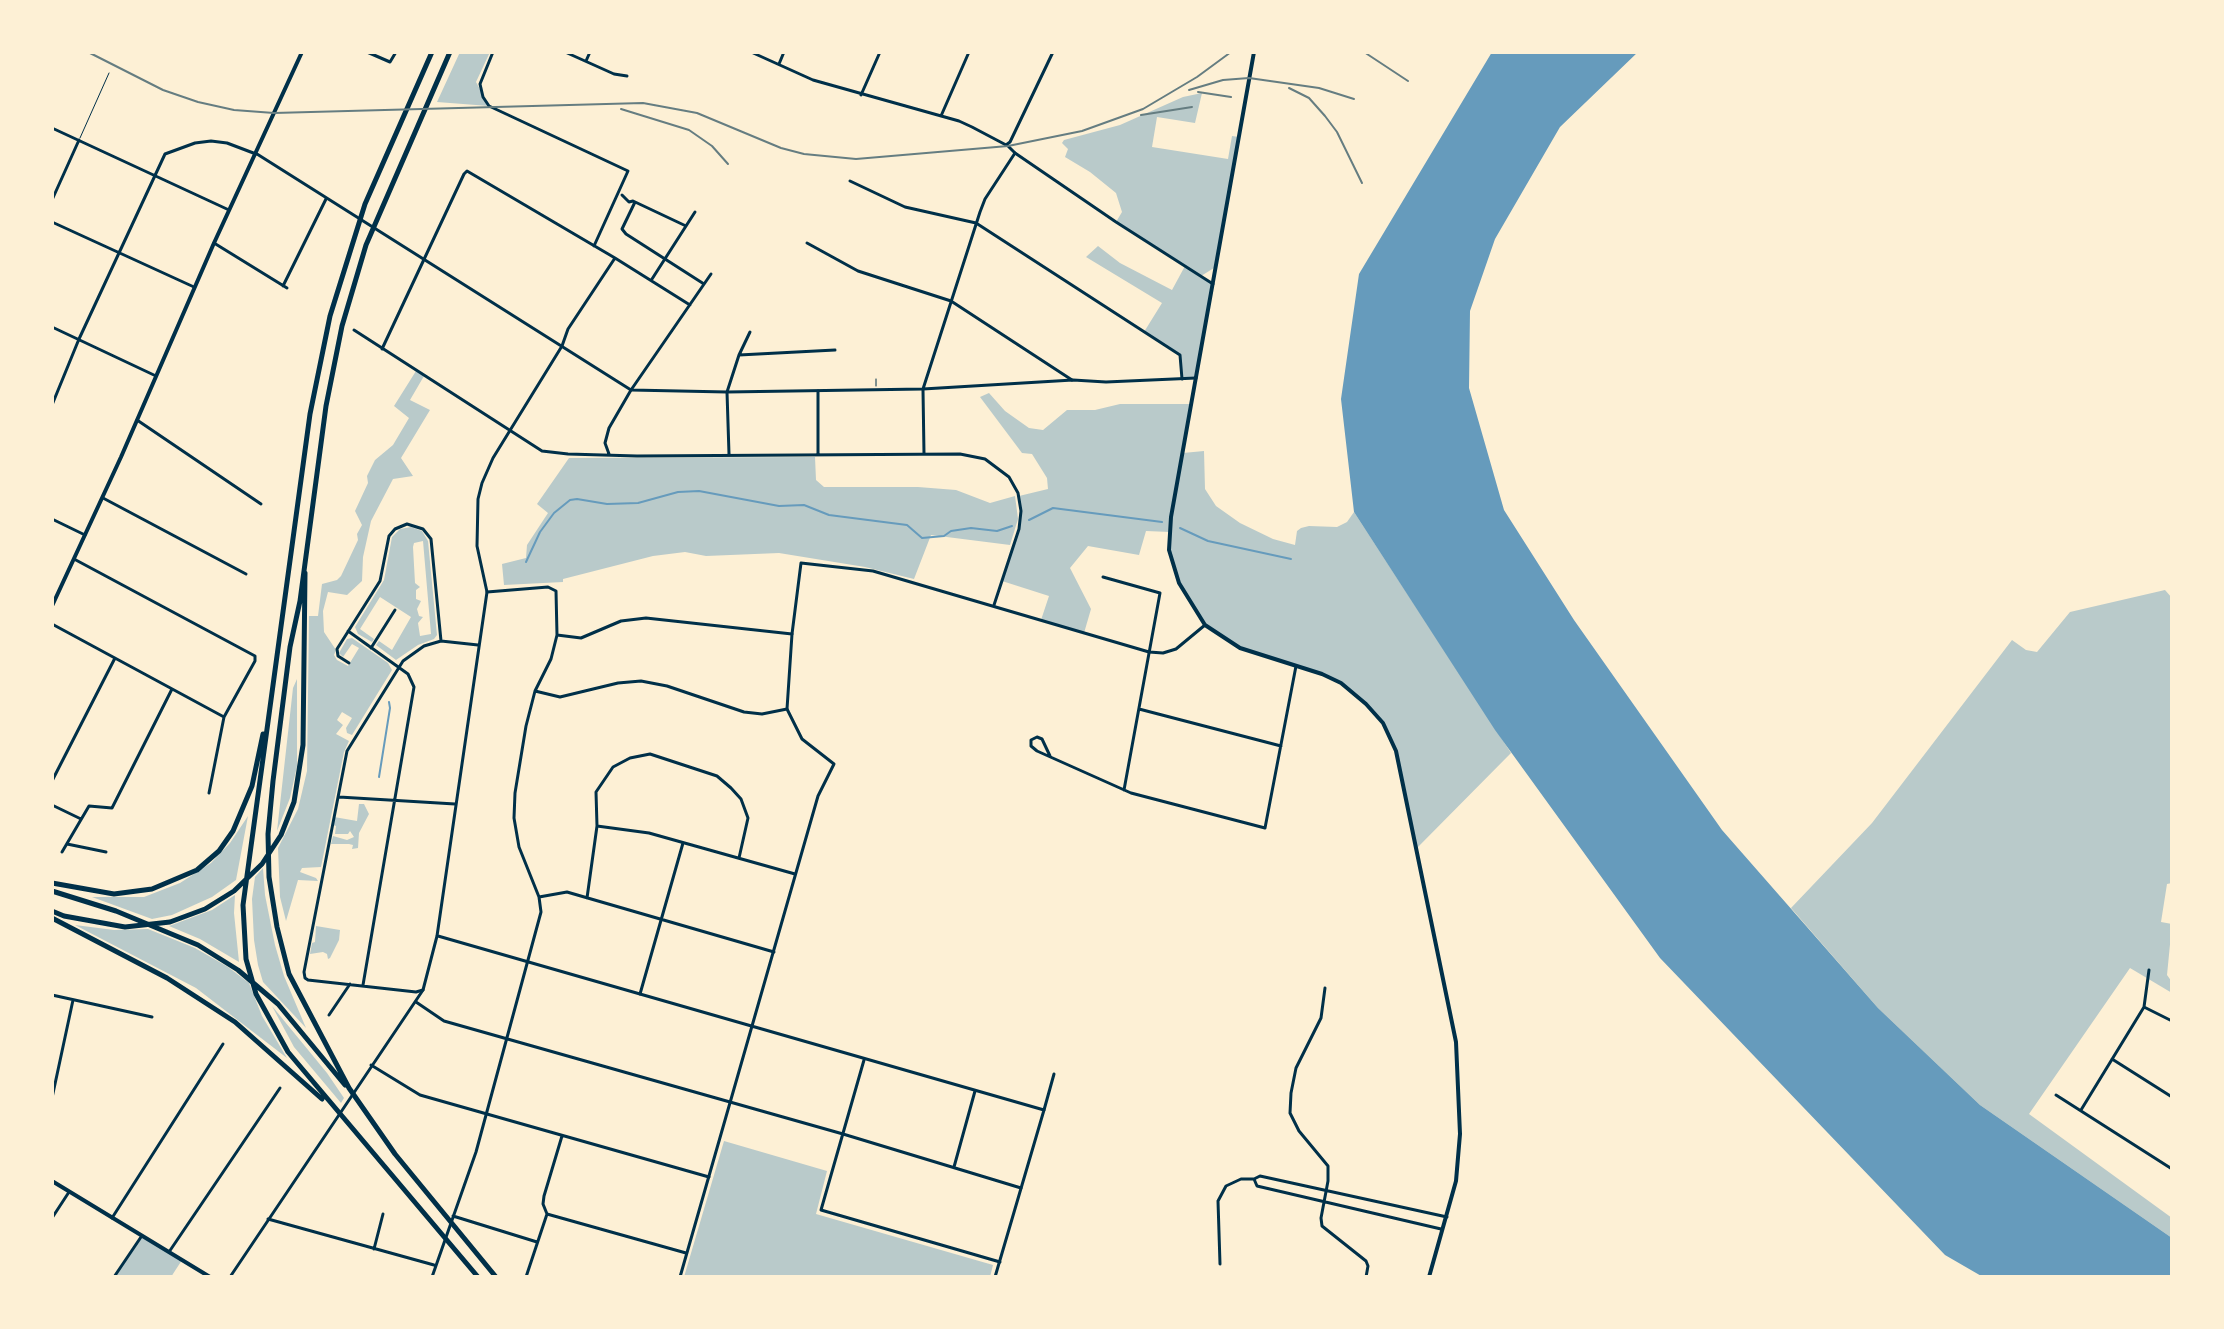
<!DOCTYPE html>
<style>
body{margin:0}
#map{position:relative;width:2224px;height:1329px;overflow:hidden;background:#fdf0d5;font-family:Rubik,sans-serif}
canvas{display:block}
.frame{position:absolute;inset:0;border:54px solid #fdf0d5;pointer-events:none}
</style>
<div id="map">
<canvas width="2224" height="1329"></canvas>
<div class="frame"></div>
</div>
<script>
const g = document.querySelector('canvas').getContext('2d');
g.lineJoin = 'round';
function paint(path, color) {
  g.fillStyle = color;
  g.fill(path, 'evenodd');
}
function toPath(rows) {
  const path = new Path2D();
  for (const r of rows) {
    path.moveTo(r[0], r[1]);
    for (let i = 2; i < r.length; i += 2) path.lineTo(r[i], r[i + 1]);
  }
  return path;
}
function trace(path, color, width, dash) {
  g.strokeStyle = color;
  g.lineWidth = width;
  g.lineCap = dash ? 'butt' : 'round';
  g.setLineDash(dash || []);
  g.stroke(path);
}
const green = toPath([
 [460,52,490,52,476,82,489,106,437,102],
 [1202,93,1195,123,1157,117,1152,147,1228,159,1232,136,1239,137,1214,268,1201,276,1213,284,1196,378,1182,379,1180,355,1144,332,1162,303,1086,257,1098,246,1120,263,1172,290,1185,266,1116,222,1122,212,1116,193,1090,172,1065,157,1068,149,1062,143,1064,140,1120,125,1183,97],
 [416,371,424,376,410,400,430,410,401,458,413,476,393,479,371,521,363,557,362,581,347,595,328,592,323,611,324,632,336,650,334,655,337,660,348,666,359,648,352,644,343,657,339,653,347,639,352,638,388,663,392,670,352,735,347,733,346,728,352,718,342,712,337,720,343,725,336,734,349,741,344,752,321,867,302,868,300,872,316,878,318,881,298,880,286,921,280,897,278,848,298,809,307,771,309,616,318,616,322,584,337,580,341,576,358,540,357,534,362,525,355,511,368,483,367,476,375,460,393,445,409,418,394,406],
 [989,393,1005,411,1029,428,1043,430,1067,410,1095,410,1120,404,1192,404,1183,453,1204,451,1205,489,1216,506,1240,523,1273,539,1295,545,1297,531,1301,528,1309,526,1337,527,1347,522,1354,512,1511,753,1417,848,1396,751,1383,723,1366,704,1341,683,1322,674,1240,648,1205,625,1179,583,1169,550,1170,532,1146,531,1139,555,1088,546,1070,568,1091,609,1084,633,1041,620,1049,596,1002,581,1019,529,1021,513,1019,496,1048,489,1047,478,1032,454,1022,453,980,397],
 [815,457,816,480,824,487,918,487,956,490,990,503,1015,496,1018,519,1010,545,931,535,914,579,865,567,779,553,706,556,685,552,653,556,563,579,563,582,504,585,502,564,526,558,527,545,548,513,537,504,569,458],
 [411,527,422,531,428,541,437,635,434,639,418,645,396,660,376,645,379,641,392,650,411,617,380,597,360,629,374,639,372,642,358,634,355,627,384,580,392,537,400,529],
 [423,541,431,634,420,636,418,623,423,617,419,616,417,609,421,601,416,599,416,590,420,587,415,583,413,547,414,543],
 [2165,590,2172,598,2172,883,2167,884,2161,922,2172,924,2167,975,2172,982,2172,993,2130,968,2029,1114,2172,1218,2172,1238,1980,1105,1878,1008,1791,908,1872,823,2012,640,2026,650,2037,652,2070,612],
 [297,679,297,766,290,798,277,831,293,688],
 [359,804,364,804,369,814,359,833,358,848,352,849,353,845,349,844,331,844,333,836,347,840,354,837,350,831,348,834,335,834,336,826,333,825,334,817,357,821],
 [248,816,236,880,212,897,172,915,152,919,92,897,144,897,180,883,211,863,230,843],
 [263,868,265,895,275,945,284,976,306,1028,263,982,258,965,254,940,252,899,255,877],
 [235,895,234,913,239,962,200,939,169,926,212,910],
 [75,925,114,930,148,929,195,948,228,967,249,983,262,1016,287,1058,196,988],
 [316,926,340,930,339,940,330,958,328,959,327,954,323,952,310,954,312,943,315,942],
 [272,1006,327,1073,344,1098,341,1103,294,1047],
 [724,1141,827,1171,816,1214,993,1265,990,1277,684,1277],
 [141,1236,182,1260,171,1277,114,1277]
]);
const water = toPath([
 [1492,52,1638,52,1560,127,1495,239,1470,311,1469,388,1504,510,1574,620,1722,830,1878,1008,1980,1105,2172,1238,2172,1277,1983,1277,1945,1255,1660,958,1495,730,1354,512,1341,399,1359,274]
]);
const stream = toPath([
 [1029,520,1053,508,1162,522],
 [1180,528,1208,541,1291,559],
 [526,562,540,532,554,513,570,500,577,499,607,504,638,503,678,492,699,491,779,506,804,505,829,515,907,525,922,538,944,536,951,531,971,528,997,531,1012,526],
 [379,777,390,708,389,702]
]);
const service = toPath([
 [80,138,109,73],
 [876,386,876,379]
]);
const minor = toPath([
 [367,52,390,62,396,52],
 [493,52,480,84,483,97,489,106,628,171,594,246],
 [565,52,614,74,627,76],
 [751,52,813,80,959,121,972,127,1008,146,1015,153,1116,222,1213,284],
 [586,61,590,52],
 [779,64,784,52],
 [861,95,880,52],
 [941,116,969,52],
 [52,128,229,210],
 [850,181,905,207,976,223,1180,355,1182,379],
 [622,195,629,202,633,201,686,226],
 [52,200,79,140],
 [635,202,622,229,626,234,704,284],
 [52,222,194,287],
 [214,243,287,288],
 [807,243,858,271,951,301,1072,380],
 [652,279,695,212],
 [283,286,326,199],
 [52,327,156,376],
 [354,330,542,451,568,454,637,456,960,454,985,459,1009,477,1018,493,1021,511,1019,529,994,605],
 [562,346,568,329,615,258],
 [382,349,464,174,467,171,615,258,690,305],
 [739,355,835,350],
 [923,390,924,454],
 [818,391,818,455],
 [52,405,79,339,165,154,195,143,211,141,227,143,256,154],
 [137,420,261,504],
 [609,454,605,443,609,428,631,390,711,274],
 [729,454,727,392,739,355,750,332],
 [103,498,246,574],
 [52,519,85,535],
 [74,559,255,656,255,661,224,717,209,793],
 [1103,577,1160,593,1124,790],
 [52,624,224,717],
 [348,631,408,674,414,687,363,985],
 [557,635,581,638,621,621,646,618,792,634],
 [371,648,395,610],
 [349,663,338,656,337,649,380,581,389,536,395,529,407,524,423,529,431,539,441,641,478,645],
 [535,691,560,697,618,683,641,681,667,686,744,712,762,714,787,709],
 [1139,709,1281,746],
 [1050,756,1042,739,1037,737,1031,740,1031,746,1037,751,1131,793,1265,828,1296,666],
 [52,781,115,658],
 [339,797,455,804],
 [52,805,81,819],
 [597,826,649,833,795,874],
 [67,844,106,852],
 [62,852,89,806,112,808,172,689],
 [539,897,567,892,774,952],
 [587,898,597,826,596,792,613,767,630,758,650,754,717,776,731,788,741,799,748,818,739,858],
 [1325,988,1321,1018,1296,1068,1291,1093,1290,1113,1299,1131,1328,1166,1328,1181,1321,1218,1322,1226,1366,1261,1368,1266,1366,1277],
 [423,990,416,992,308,980,305,978,304,972,347,751,403,661,424,646,441,641],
 [640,994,683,843],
 [52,995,152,1017],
 [416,1002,444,1021,843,1134,1021,1188],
 [2144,1007,2172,1021],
 [329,1015,350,984],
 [2112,1059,2172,1097],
 [864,1060,821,1210,1000,1262],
 [371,1065,420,1095,709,1177],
 [2056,1095,2172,1169],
 [52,1098,73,1000],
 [1044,1110,1054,1074],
 [2081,1110,2144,1007,2149,970],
 [954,1167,975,1091],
 [1254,1179,1257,1186,1441,1229],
 [547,1214,686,1253],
 [453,1216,537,1242],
 [52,1218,69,1192],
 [112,1218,223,1044],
 [268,1219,434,1265],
 [374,1249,383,1214],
 [169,1252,280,1088],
 [1220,1264,1218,1201,1226,1186,1241,1179,1254,1179,1260,1176,1447,1217],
 [114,1277,141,1237],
 [432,1277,476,1152,541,912,539,897,519,847,514,818,515,793,526,726,535,691,551,659,557,635,556,591,548,587,487,592],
 [526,1277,547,1214,543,1204,544,1196,562,1136]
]);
const tertiary = toPath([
 [1006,145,1010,142,1053,52],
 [257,154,631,390,727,392,923,389,1073,380,1106,382,1196,378],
 [923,389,980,212,985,199,1015,153],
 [438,936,1044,1110,995,1277],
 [230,1277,423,990,437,936,487,592,477,546,478,499,482,483,493,458,562,346],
 [680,1277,818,796,834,764,802,739,787,709,792,634,801,563,873,571,1149,652,1163,653,1176,649,1205,625]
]);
const secondary = toPath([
 [1254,52,1171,517,1169,550,1179,583,1205,625,1240,648,1322,674,1341,683,1366,704,1383,723,1396,751,1456,1042,1460,1134,1456,1181,1429,1277],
 [52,1181,210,1277]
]);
const primary = toPath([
 [52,606,121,457,214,243,302,52]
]);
const motorway = toPath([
 [432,52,365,204,330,316,310,414,243,905,246,959,256,994,288,1052,478,1277],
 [450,52,366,245,342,326,326,406,300,601,290,647,273,781,268,834,269,877,277,927,289,974,349,1088,395,1154,496,1277],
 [52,883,114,894,152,889,197,870,219,851,233,831,252,786,263,734],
 [52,891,116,911,198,945,238,970,278,1004,345,1085],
 [52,911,64,916,125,927,170,922,205,909,234,891,262,864,281,835,294,802,303,745,305,573],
 [52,918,167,978,235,1022,322,1099]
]);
const rail = toPath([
 [88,52,163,90,198,102,234,110,274,113,643,103,697,113,781,148,804,154,856,159,1008,146,1082,131,1143,109,1197,77,1231,52],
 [1364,52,1408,81],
 [1289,88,1309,98,1325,116,1337,132,1362,183],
 [1189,90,1223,80,1249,78,1319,88,1354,99],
 [1198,92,1231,97],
 [621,109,689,130,712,146,728,164],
 [1141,115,1192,107]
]);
paint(green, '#b9caca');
paint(water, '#669bbc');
trace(stream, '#669bbc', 2);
trace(service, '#003049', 1);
trace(minor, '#003049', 3);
trace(tertiary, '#003049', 3);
trace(secondary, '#003049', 4);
trace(primary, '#003049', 4);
trace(motorway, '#003049', 5);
trace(rail, '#657d81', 2);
</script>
